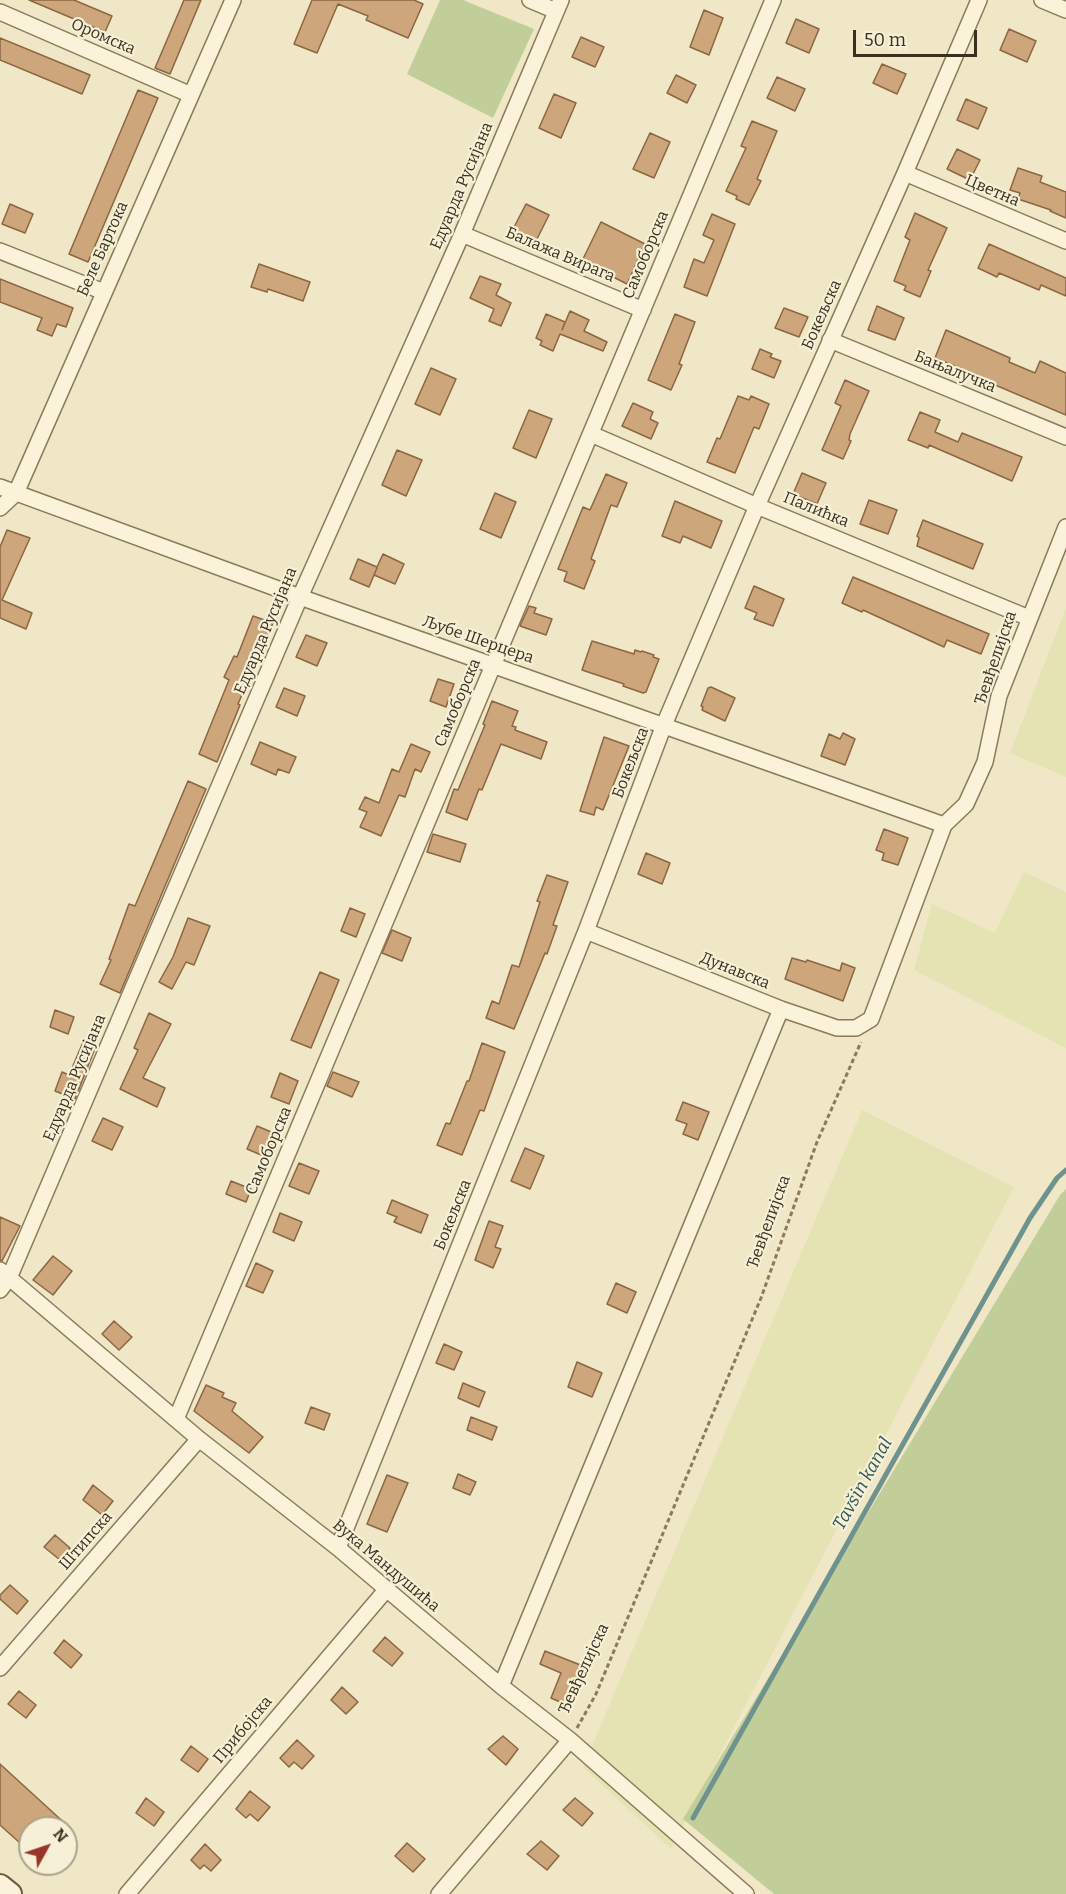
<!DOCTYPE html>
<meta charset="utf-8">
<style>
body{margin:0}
#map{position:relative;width:1066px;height:1894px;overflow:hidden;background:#efe7c6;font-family:Bitter,serif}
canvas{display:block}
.north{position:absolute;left:18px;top:1816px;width:60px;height:60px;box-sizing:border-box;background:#f6f0d6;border:2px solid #aba38d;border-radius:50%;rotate:50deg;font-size:16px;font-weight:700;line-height:24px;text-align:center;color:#3b301f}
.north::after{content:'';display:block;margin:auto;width:21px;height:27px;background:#9b352a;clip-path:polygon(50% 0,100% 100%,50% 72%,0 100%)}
.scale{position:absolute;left:853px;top:30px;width:124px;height:27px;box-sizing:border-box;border:3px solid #3b301f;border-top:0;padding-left:8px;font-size:18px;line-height:21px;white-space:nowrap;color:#3b301f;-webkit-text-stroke:4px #f6f0d6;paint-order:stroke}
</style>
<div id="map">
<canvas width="1066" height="1894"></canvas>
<div class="north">N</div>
<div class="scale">50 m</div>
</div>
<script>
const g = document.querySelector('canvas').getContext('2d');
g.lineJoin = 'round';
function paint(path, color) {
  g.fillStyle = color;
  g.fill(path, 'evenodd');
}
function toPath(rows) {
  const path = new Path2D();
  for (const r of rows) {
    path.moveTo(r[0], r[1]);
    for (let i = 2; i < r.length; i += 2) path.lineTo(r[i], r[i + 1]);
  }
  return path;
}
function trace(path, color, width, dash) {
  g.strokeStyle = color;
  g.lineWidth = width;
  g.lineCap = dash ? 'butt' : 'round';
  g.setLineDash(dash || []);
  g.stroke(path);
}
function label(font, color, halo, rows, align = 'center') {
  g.font = font + ' Bitter,serif';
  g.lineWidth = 4.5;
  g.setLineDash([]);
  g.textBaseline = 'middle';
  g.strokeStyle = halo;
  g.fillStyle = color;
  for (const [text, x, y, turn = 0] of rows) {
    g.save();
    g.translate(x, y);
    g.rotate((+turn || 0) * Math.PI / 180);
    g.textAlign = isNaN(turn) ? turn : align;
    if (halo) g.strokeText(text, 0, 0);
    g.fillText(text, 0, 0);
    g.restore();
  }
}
const farmland = toPath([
 [1066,608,1066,777,1010,753],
 [1024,872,1066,892,1066,1048,914,970,932,904,995,933],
 [862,1110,1014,1187,671,1849,583,1767]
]);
const green = toPath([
 [440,0,463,0,534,29,493,118,407,74],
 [1066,1189,1066,1894,774,1894,683,1819,1060,1195]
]);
const stream = toPath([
 [693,1818,1030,1218,1057,1178,1066,1170]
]);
const building = toPath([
 [29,0,74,0,112,16,105,32,29,0],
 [184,0,201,0,170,74,155,68,184,0],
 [312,0,414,0,423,4,408,38,366,20,368,16,338,4,317,53,294,44,312,0],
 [704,10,723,18,709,55,690,47,704,10],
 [796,19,819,29,809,53,786,43,796,19],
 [1009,29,1036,41,1027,62,1000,50,1009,29],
 [581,37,604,47,595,67,572,57,581,37],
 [0,38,90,75,82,94,0,60,0,38],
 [882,64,906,74,897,94,873,83,882,64],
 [676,75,696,85,687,103,667,93,676,75],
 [777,77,805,89,795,111,767,98,777,77],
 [138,90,158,98,88,262,69,254,138,90],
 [554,94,576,103,561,138,539,128,554,94],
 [966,99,987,108,978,129,957,120,966,99],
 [752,121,777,131,757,179,761,181,749,205,736,199,737,196,726,191,746,148,741,146,752,121],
 [650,133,670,142,654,178,633,169,650,133],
 [957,149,980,160,970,180,947,169,957,149],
 [1018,168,1042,176,1040,182,1066,192,1066,218,1050,211,1051,210,1018,199,1020,193,1010,190,1018,168],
 [10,204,33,214,25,233,2,224,10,204],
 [526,204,549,215,535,243,512,231,526,204],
 [915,213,947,228,928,270,931,271,920,297,904,290,906,286,894,281,910,240,905,237,915,213],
 [712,214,735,224,707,296,684,287,694,259,704,263,714,240,703,235,712,214],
 [601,222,645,244,627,284,582,261,601,222],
 [989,244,1066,278,1066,296,1041,285,1039,290,999,273,997,277,978,268,989,244],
 [259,264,310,282,303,301,268,289,267,292,251,287,259,264],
 [480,276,501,284,496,295,511,303,501,326,489,321,494,309,470,298,480,276],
 [0,279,73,308,66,327,57,324,52,336,37,330,42,318,0,302,0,279],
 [877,306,904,318,895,340,868,330,877,306],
 [784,308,808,317,799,337,775,328,784,308],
 [570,311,589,320,584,331,607,342,603,351,560,334,553,351,540,345,542,341,536,338,546,314,565,322,562,330,570,311],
 [675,314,695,322,679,364,682,365,671,390,648,380,675,314],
 [946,330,1010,358,1009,362,1035,373,1040,361,1066,373,1066,415,981,379,982,377,935,358,946,330],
 [760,349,772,354,770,357,781,361,774,378,752,369,760,349],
 [431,368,456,379,440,415,415,404,431,368],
 [845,380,869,391,850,434,849,440,851,441,843,459,822,450,841,406,835,403,845,380],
 [738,396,749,400,751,396,769,404,759,429,754,427,735,473,707,462,717,438,720,439,738,396],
 [633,403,653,412,650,419,658,423,651,439,622,426,633,403],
 [529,410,552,419,536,458,513,448,529,410],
 [920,412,940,420,935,432,958,442,962,433,1022,457,1012,481,929,445,928,448,908,440,920,412],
 [397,450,422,460,406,496,382,485,397,450],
 [802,473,826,483,817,504,793,494,802,473],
 [606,474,627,483,617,507,611,505,591,559,595,561,584,589,564,581,567,572,558,569,583,507,590,510,606,474],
 [495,493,516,502,501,538,480,529,495,493],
 [869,500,897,510,888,534,860,524,869,500],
 [675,501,722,521,711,548,683,536,680,543,662,536,675,501],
 [923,520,983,544,973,569,917,546,919,538,917,536,923,520],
 [7,530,30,538,2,600,32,613,26,629,0,618,0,547,7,530],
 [383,554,404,564,395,584,374,575,377,568,369,587,350,579,358,559,377,567,383,554],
 [853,577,989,634,981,654,947,640,944,647,863,610,862,612,842,603,853,577],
 [754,586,784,599,773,626,754,619,757,613,745,608,754,586],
 [529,606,536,608,534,613,552,619,546,635,520,626,529,606],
 [253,616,273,623,238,704,240,705,217,762,199,754,229,680,224,677,234,656,237,657,253,616],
 [306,635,327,643,317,666,296,657,306,635],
 [592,641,634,654,635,650,641,652,642,651,654,655,653,657,659,659,646,692,643,693,623,686,624,684,582,670,592,641],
 [438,679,454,684,446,707,430,701,438,679],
 [711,687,735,698,725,721,702,710,703,707,701,706,708,688,711,687],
 [284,688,305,696,297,716,276,707,284,688],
 [492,701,518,711,512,726,516,727,515,730,547,742,541,759,501,744,482,790,479,789,467,820,446,812,454,789,458,790,485,725,483,724,492,701],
 [843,733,855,739,845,765,821,756,829,734,840,739,843,733],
 [604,737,629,746,603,810,596,807,594,815,580,811,604,737],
 [260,742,296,757,289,773,278,769,276,775,251,764,260,742],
 [411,744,430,752,421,772,415,769,405,797,399,795,381,836,360,827,367,812,359,809,365,797,379,803,392,769,399,772,411,744],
 [188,781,206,789,120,993,100,984,111,960,109,959,129,904,135,906,188,781],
 [884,829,908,838,898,865,882,860,884,853,876,850,884,829],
 [433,834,466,844,460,862,427,852,433,834],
 [646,853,670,863,662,884,638,874,646,853],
 [547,875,568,882,553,925,557,926,547,954,545,953,514,1029,486,1018,492,1001,499,1004,512,965,519,967,540,902,537,901,547,875],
 [350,908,365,914,356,937,341,931,350,908],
 [188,918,210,926,194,965,186,962,172,989,159,982,173,957,188,918],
 [392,930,411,938,402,961,382,953,392,930],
 [792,958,806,962,807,960,840,971,842,963,855,968,843,1001,785,979,792,958],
 [320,972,339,980,311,1048,291,1040,320,972],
 [55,1010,74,1017,68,1034,50,1027,55,1010],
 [149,1013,171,1024,143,1078,165,1088,157,1107,120,1089,138,1050,134,1048,149,1013],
 [84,1040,96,1046,75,1099,55,1091,62,1072,69,1075,84,1040],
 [482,1043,505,1052,484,1111,480,1110,462,1155,437,1145,446,1123,450,1124,467,1081,469,1081,482,1043],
 [333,1072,359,1082,352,1097,327,1086,333,1072],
 [280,1073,298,1081,289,1104,271,1097,280,1073],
 [683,1102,709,1112,698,1140,683,1134,687,1124,676,1120,683,1102],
 [103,1118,123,1127,112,1150,92,1141,103,1118],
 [257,1126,276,1134,266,1157,247,1149,257,1126],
 [525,1148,544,1156,530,1189,511,1181,525,1148],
 [299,1163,319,1171,309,1194,289,1186,299,1163],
 [231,1181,251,1189,246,1202,226,1194,231,1181],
 [392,1200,428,1215,421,1233,394,1222,397,1217,387,1213,392,1200],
 [280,1213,302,1222,294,1241,273,1232,280,1213],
 [0,1217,20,1226,2,1261,0,1260,0,1217],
 [489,1221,503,1226,495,1247,501,1249,493,1268,475,1260,489,1221],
 [53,1256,72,1271,53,1295,33,1280,53,1256],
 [256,1263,273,1271,263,1293,246,1286,256,1263],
 [616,1283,636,1292,627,1313,607,1304,616,1283],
 [114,1321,132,1337,119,1350,102,1334,114,1321],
 [444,1344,462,1352,454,1370,436,1363,444,1344],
 [577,1362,602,1373,592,1397,568,1387,577,1362],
 [463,1383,485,1392,479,1407,458,1398,463,1383],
 [206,1385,224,1393,222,1397,236,1403,232,1411,263,1437,249,1453,194,1411,206,1385],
 [311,1407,330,1414,324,1430,305,1423,311,1407],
 [471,1417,497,1427,492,1440,467,1430,471,1417],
 [458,1474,476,1482,470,1495,453,1488,458,1474],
 [387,1475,408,1483,387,1532,367,1524,387,1475],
 [93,1485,113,1501,102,1515,83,1500,93,1485],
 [55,1535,70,1548,60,1560,44,1547,55,1535],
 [10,1585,28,1601,17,1614,0,1599,0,1595,10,1585],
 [385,1637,403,1653,392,1666,373,1651,385,1637],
 [64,1640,82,1655,71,1668,54,1653,64,1640],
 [545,1651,583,1666,567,1705,551,1698,561,1673,540,1664,545,1651],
 [342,1687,358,1702,346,1714,331,1700,342,1687],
 [19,1691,36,1705,26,1718,8,1704,19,1691],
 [503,1736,518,1749,506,1765,488,1749,503,1736],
 [297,1740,314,1756,302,1769,294,1762,289,1767,280,1758,297,1740],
 [191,1746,208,1759,198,1772,181,1760,191,1746],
 [0,1764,70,1828,30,1828,30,1852,0,1825,0,1764],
 [250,1791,270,1807,258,1821,250,1814,246,1818,236,1809,250,1791],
 [146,1798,164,1812,154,1826,136,1813,146,1798],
 [575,1798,593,1813,582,1826,563,1810,575,1798],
 [541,1841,559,1856,547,1870,527,1854,541,1841],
 [407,1843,425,1859,413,1872,395,1856,407,1843],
 [205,1844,221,1860,211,1871,204,1865,200,1869,191,1860,205,1844]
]);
const path = toPath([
 [577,1728,596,1694,761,1298,817,1142,861,1042]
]);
const street = toPath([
 [530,0,556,11],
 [1042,0,1066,10],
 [0,12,191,95],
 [905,173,1066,241],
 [462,234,643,310],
 [0,251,104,292],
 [830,340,1066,437],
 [591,434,757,506,1029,618],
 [0,487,300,597,944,825],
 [0,508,16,493,233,0],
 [586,931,781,1009,837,1028,856,1028,871,1019,944,825,966,804,985,762,999,696,1066,527],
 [0,1270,199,1439,338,1548,501,1686,570,1740,746,1894],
 [0,1290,9,1278,300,597,462,234,561,0],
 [176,1419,773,0],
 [338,1548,586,931,664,725,757,506,905,173,979,0],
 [0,1668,199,1439],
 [501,1686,781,1009],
 [127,1894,386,1590],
 [439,1894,570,1740]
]);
const secondary = toPath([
 [0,1886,10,1894]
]);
const streetNames = [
 ["Оромска",103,37,23],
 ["Едуарда Русијана",462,186,-67],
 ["Цветна",992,191,23],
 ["Беле Бартока",103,249,-66],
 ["Балажа Вирага",560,255,23],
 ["Самоборска",646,255,-67],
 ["Бокељска",822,315,-66],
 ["Бањалучка",955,372,22],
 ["Палићка",816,510,22],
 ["Едуарда Русијана",266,631,-67],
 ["Љубе Шерцера",478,640,19],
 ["Ђевђелијска",996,658,-71],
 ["Самоборска",458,703,-67],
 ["Бокељска",631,763,-69],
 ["Дунавска",735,971,22],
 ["Едуарда Русијана",75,1078,-67],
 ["Самоборска",269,1151,-67],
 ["Бокељска",453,1215,-68],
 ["Ђевђелијска",769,1222,-70],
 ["Штипска",86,1541,-49],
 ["Вука Мандушића",386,1566,40],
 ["Ђевђелијска",584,1669,-65],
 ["Прибојска",243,1730,-50]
];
const waterNames = [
 ["Tavšin kanal",863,1484,-61]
];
paint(farmland, '#e5e2b3');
paint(green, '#c2ce9a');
trace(stream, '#6e928d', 5);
paint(building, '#cea67c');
trace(building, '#8b6641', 1.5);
trace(street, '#8b7a5b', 18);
trace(secondary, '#6d5b3e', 26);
trace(path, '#8b7a5b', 3, [4.5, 3]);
trace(street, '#faf3da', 15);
trace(secondary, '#faf3da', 22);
label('16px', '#3b301f', '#f6f0d6', streetNames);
label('italic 18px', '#2e595b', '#f6f0d6', waterNames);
</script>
